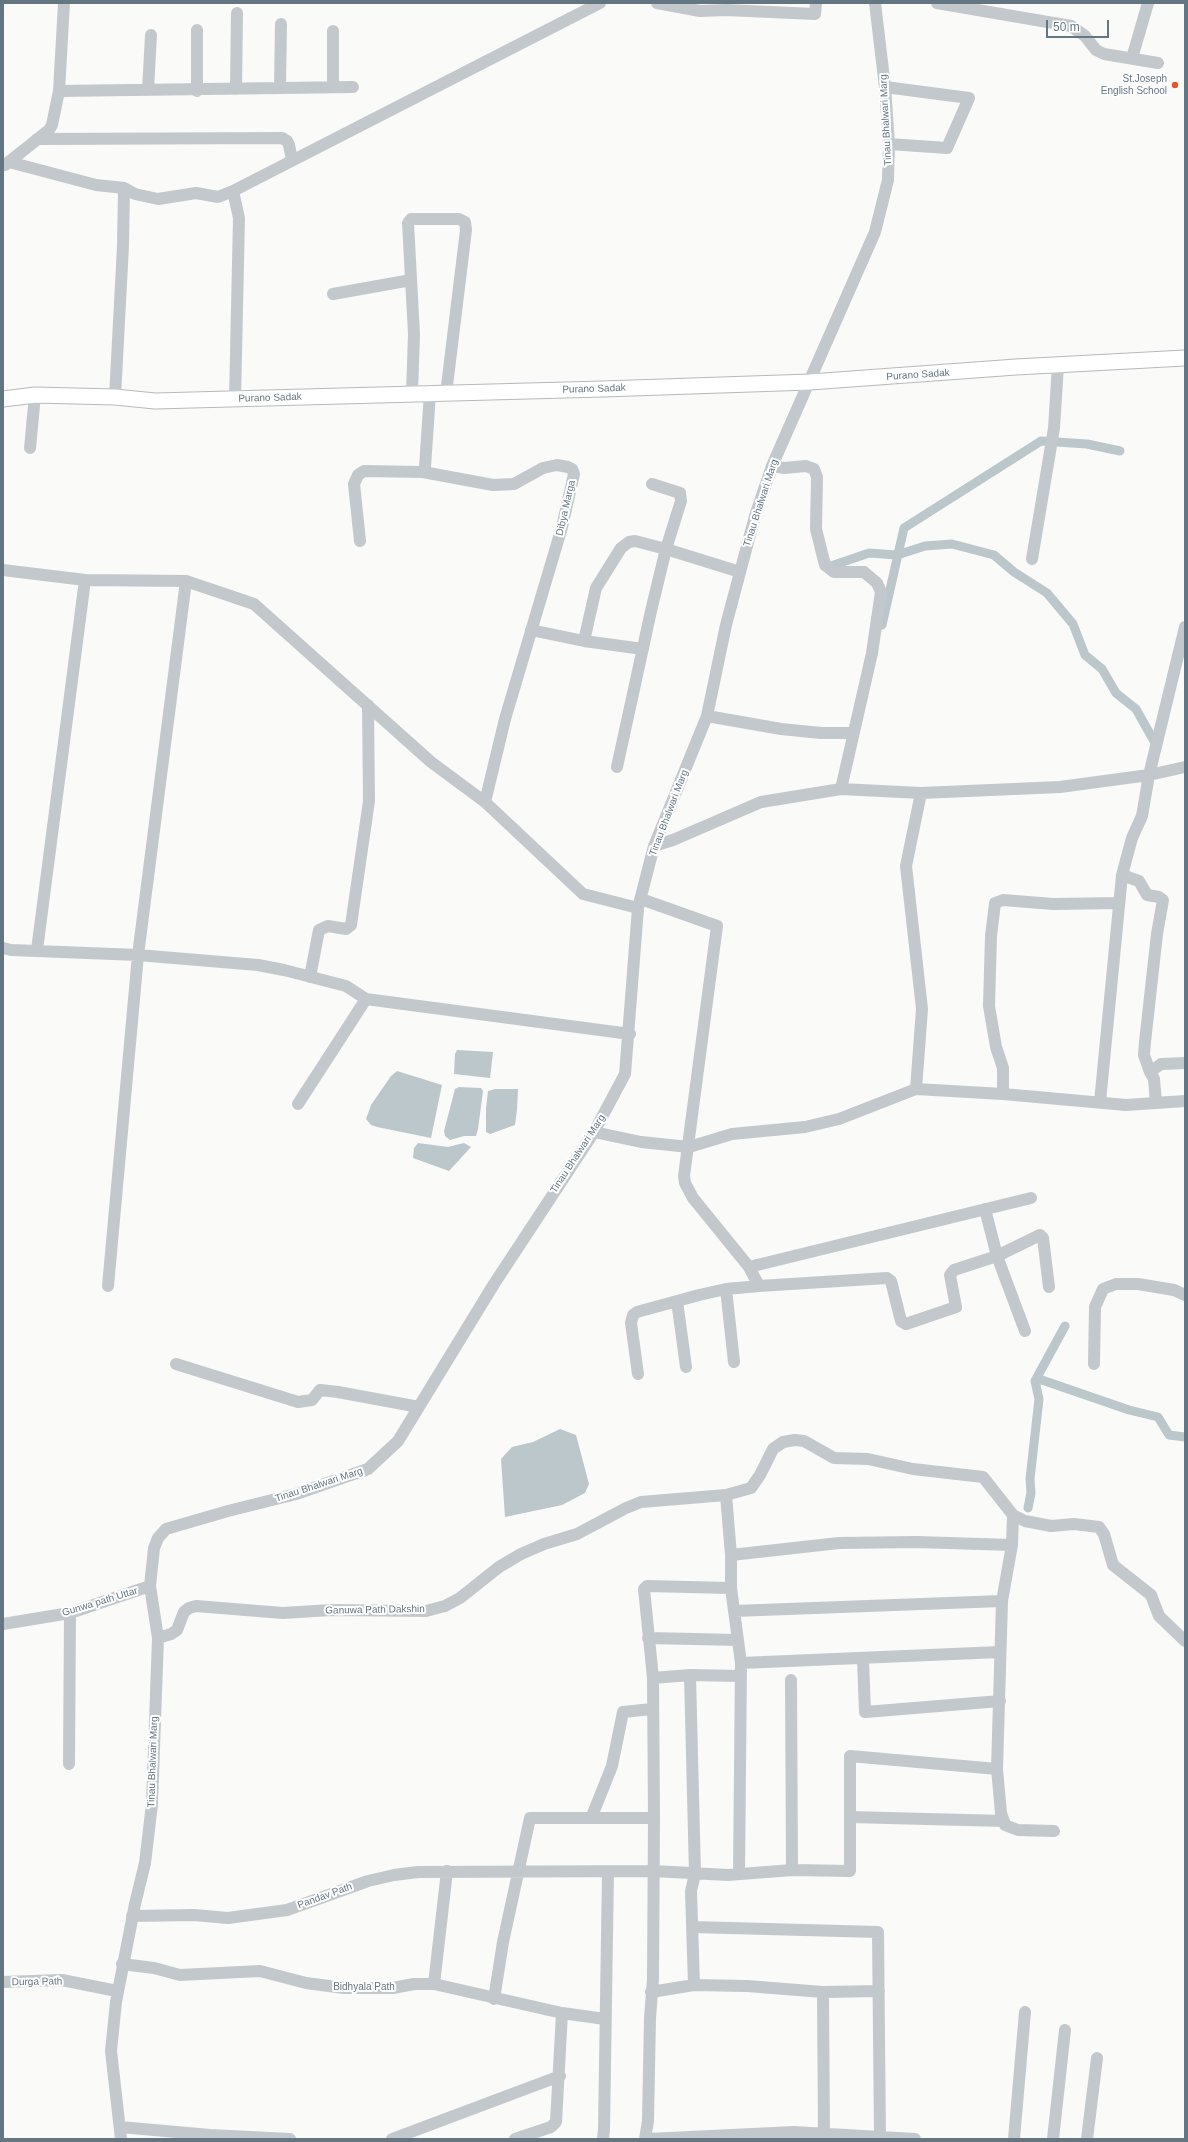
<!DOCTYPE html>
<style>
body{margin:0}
#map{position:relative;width:1188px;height:2142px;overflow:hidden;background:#fafaf8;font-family:Helvetica,sans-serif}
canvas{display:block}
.frame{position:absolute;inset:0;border:4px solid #657683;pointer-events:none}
.scale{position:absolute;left:1046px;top:20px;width:63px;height:18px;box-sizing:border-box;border:2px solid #657683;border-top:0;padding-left:5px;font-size:12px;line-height:14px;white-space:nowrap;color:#657683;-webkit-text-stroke:3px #fff;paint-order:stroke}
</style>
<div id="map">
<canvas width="1188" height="2142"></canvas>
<div class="frame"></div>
<div class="scale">50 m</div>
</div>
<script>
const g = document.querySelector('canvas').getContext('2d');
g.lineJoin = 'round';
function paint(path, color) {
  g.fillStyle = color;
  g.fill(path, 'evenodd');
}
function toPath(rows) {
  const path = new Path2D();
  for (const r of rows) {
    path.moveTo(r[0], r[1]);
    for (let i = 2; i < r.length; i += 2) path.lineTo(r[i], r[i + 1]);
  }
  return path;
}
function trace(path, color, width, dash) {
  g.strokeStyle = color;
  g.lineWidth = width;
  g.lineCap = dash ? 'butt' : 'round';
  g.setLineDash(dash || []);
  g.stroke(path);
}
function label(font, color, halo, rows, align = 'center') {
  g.font = font + ' Helvetica,sans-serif';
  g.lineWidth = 4;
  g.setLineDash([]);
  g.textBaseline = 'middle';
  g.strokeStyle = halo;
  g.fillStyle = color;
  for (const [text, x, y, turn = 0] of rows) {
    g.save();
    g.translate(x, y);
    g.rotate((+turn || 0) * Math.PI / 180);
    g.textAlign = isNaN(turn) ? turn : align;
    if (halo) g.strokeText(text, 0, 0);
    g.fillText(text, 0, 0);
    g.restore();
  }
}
const water = toPath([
 [457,1050,493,1052,490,1078,454,1074,455,1054],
 [397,1071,442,1085,431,1138,377,1127,371,1125,366,1119,371,1105,391,1076],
 [459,1087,481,1088,483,1091,478,1129,476,1136,464,1136,450,1140,445,1136,444,1131,455,1089],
 [495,1089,518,1089,517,1109,515,1125,490,1134,486,1132,486,1109,488,1091],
 [418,1143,448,1147,464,1143,471,1147,449,1171,413,1158,414,1148],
 [560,1429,576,1435,589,1484,585,1493,562,1505,505,1517,501,1459,512,1447,533,1442]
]);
const canal = toPath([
 [831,566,869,553,897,555,925,546,952,544,994,555,1014,572,1047,593,1073,624,1085,655,1102,669,1116,693,1136,709,1154,741],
 [882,625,904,528,1041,441,1087,444,1120,451],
 [1035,1381,1042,1380,1129,1410,1158,1417,1169,1435,1185,1437],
 [1028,1508,1031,1493,1030,1479,1039,1399,1035,1381,1065,1326]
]);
const minor = toPath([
 [657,3,700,11,726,10,815,14,816,3],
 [937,3,1071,26,1085,36,1096,50,1104,54,1158,63],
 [1132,58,1148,3],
 [333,87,333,31],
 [885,87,969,98,947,148,889,144],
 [280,88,281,24],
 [236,89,237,13],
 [148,90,151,35],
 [59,91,353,87],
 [197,91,197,30],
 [37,139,282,138,287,141,289,145,292,160],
 [9,162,96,185,124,188,135,194,158,199,196,193,218,197,233,191,239,218,235,399],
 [5,165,49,130,52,125,59,91,64,3],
 [233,191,600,3],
 [333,294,411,280],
 [412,394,414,334,408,223,411,219,459,219,465,222,466,230,446,394],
 [115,397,123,246,124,188],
 [30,448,35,395],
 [772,466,784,468,806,466,814,469,817,477,816,529,825,565,834,572,864,572,877,583,881,592,872,653,841,789],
 [423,472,425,467,430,393],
 [360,541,354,484,358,475,364,471,423,472,493,485,514,484,543,468,557,465,568,467,572,469,574,474,562,527,505,719,485,802],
 [1032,559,1054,428,1058,365],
 [3,570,85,580,186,581,254,604,431,762,485,802,583,894,638,908],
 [531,630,584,641,643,649],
 [584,641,596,588,621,548,629,542,635,541,666,549,740,572],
 [707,716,781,729,821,733,852,733],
 [617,767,651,611,666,549,681,501,680,493,652,484],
 [654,846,673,840,761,802,841,789,921,793,1060,787,1149,775,1185,767],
 [1122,875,1139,881,1147,895,1159,897,1163,900,1157,934,1145,1042,1144,1055,1150,1072],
 [641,899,717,926,684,1176,685,1183,693,1198,749,1267,1031,1198],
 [3,948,11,950,138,955,258,965,284,970,346,986,366,999,630,1034],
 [37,950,85,580],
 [310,977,319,930,328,926,346,929,351,925,369,801,368,705],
 [916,1089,922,1009,906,866,921,793],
 [1003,1094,1003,1068,996,1047,989,1006,991,936,995,903,1003,900,1053,904,1119,903],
 [1100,1102,1122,875,1132,838,1142,816,1149,775,1185,627],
 [1156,1103,1154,1079,1150,1072,1161,1064,1185,1063],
 [298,1104,366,999],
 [594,1132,641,1142,689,1147,732,1134,805,1127,839,1119,916,1089,1003,1094,1126,1105,1185,1101],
 [985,1209,997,1256,1025,1331],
 [108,1286,138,955,186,581],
 [759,1286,887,1278,891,1281,901,1321,906,1324,956,1307,950,1275,954,1270,997,1256,1040,1235,1043,1238,1049,1287],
 [726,1289,734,1362],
 [677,1301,686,1367],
 [176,1364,298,1402,312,1400,320,1390,338,1392,419,1407],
 [1094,1364,1095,1307,1103,1289,1116,1284,1138,1284,1174,1290,1185,1295],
 [638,1374,631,1323,633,1315,637,1312,699,1295,726,1289,759,1286,749,1267],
 [726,1495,731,1555,731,1588,741,1663,739,1874],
 [1013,1515,1012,1545,1002,1601,997,1769,1001,1813,1005,1825,1018,1830,1054,1831],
 [731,1555,839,1543,917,1542,1012,1545],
 [734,1611,1002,1601],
 [3,1624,70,1613,150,1586],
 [158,1638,171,1634,177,1630,184,1612,189,1608,196,1606,283,1613,331,1610,426,1611,445,1606,460,1598,499,1567,521,1554,544,1544,577,1534,626,1508,641,1502,726,1495,751,1488,760,1475,773,1449,783,1442,795,1440,804,1441,834,1458,868,1459,913,1469,983,1477,1013,1515,1025,1521,1051,1526,1074,1524,1099,1527,1104,1534,1113,1565,1151,1595,1159,1616,1185,1641],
 [648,1638,738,1640],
 [863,1659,865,1712,1000,1701],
 [741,1663,1000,1652],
 [690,1675,695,1874,691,1891,694,1985],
 [653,1678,690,1675,740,1676],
 [791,1680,792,1870],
 [69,1764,70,1613],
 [592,1816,612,1766,623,1712,652,1709],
 [850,1817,1004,1821],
 [132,1916,194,1915,228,1918,287,1910,368,1881,394,1875,418,1872,653,1871,728,1875,792,1870,850,1871,850,1756,997,1769],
 [693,1927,878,1932,880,2139],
 [122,1964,154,1968,180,1975,260,1971,306,1983,344,1988,393,1988,414,1984,434,1984,562,2013,605,2019],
 [3,1982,62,1980,117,1991],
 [434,1984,447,1871],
 [651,1992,694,1985,747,1986,823,1992,879,1991],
 [823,1992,824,2139],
 [494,1999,503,1942,530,1818,654,1818],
 [120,2127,210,2135,290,2139],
 [121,2139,111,2051,116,2002,135,1904,145,1863,152,1804,158,1638,150,1586,154,1548,158,1538,166,1529,228,1511,296,1494,368,1469,398,1441,494,1284,594,1132,625,1074,638,908,654,846,707,716,726,625,755,516,772,466,875,232,888,180,889,144,885,87,875,3],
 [392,2139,560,2076],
 [515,2139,551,2127,556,2122,562,2013],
 [603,2139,604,2130,608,1871],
 [645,2139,648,2121,650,2018,653,1979,654,1818,653,1678,644,1589,647,1586,731,1588],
 [648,2139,794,2132,915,2139],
 [1014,2139,1025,2012],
 [1053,2139,1065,2030],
 [1087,2139,1097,2058]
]);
const major = toPath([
 [3,399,35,395,115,397,155,401,603,389,810,382,1016,367,1185,358]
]);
const markers = [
 [1175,85,4,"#e4572e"]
];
const poiNames = [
 ["St.Joseph",1167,79],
 ["English School",1167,91]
];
const streetNames = [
 ["Tinau Bhalwari Marg",886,120,-93],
 ["Purano Sadak",918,375,-4],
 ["Purano Sadak",594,389,-2],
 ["Purano Sadak",270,398,-2],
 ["Tinau Bhalwari Marg",761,503,-72],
 ["Dibya Marga",566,508,-77],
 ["Tinau Bhalwari Marg",669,813,-69],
 ["Tinau Bhalwari Marg",578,1154,-57],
 ["Tinau Bhalwari Marg",319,1485,-18],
 ["Gunwa path Uttar",100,1602,-17],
 ["Ganuwa Path Dakshin",375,1610,-1],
 ["Tinau Bhalwari Marg",153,1762,-88],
 ["Pandav Path",325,1896,-20],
 ["Durga Path",37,1982,-1],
 ["Bidhyala Path",364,1987]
];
paint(water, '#bbc7cb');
trace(canal, '#bbc7cb', 9);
trace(major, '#b5babe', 17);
trace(minor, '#c3c8cc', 12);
trace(major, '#fff', 15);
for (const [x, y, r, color] of markers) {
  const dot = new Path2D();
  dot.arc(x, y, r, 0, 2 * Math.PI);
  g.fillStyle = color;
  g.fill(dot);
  trace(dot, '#fff', 1.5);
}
label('10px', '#657683', '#fff', poiNames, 'right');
label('10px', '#657683', '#fff', streetNames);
</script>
